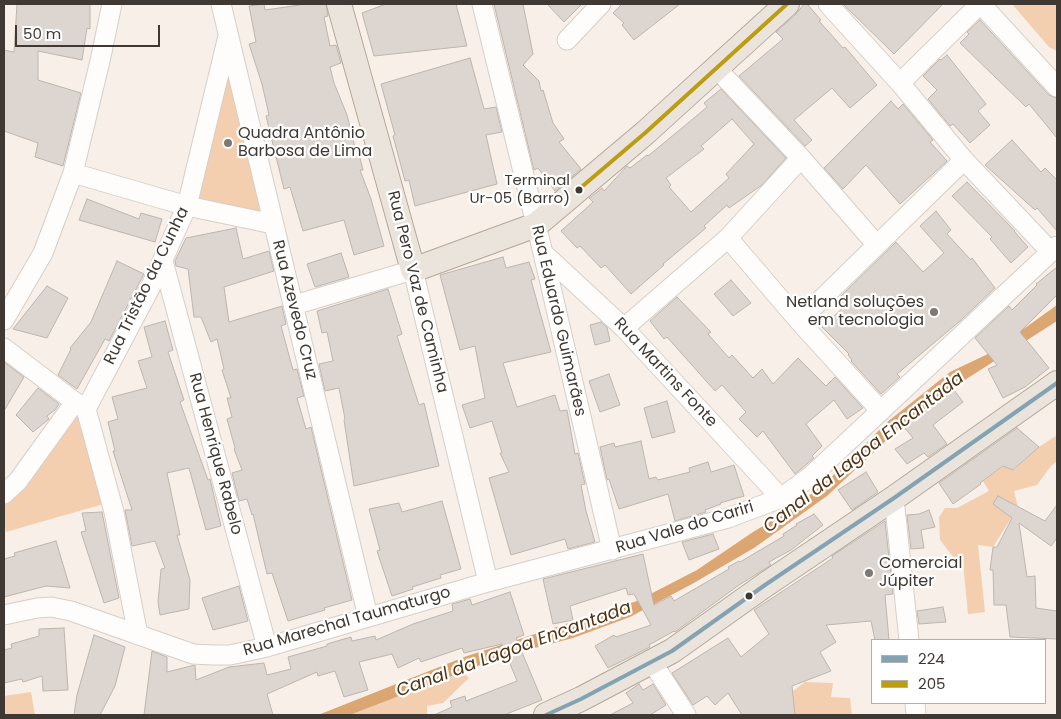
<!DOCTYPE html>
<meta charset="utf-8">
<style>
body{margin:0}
#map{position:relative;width:1061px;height:719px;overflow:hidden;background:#f8f0e8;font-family:Poppins,sans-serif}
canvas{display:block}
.frame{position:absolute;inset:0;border:5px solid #403832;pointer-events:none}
.legend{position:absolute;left:871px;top:639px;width:175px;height:65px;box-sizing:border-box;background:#fff;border:1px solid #b3afad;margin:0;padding:6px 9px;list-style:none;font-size:15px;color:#403832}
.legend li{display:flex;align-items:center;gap:10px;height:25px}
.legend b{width:25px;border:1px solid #b3afad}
.scale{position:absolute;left:15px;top:25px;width:145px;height:22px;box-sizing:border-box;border:2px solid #403832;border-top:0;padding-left:6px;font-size:15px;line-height:18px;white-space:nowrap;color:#403832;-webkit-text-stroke:4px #fff;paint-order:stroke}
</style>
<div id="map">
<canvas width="1061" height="719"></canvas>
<div class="frame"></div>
<ul class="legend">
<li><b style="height:6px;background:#84a3b2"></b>224</li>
<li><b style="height:6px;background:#bc9d12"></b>205</li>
</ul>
<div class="scale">50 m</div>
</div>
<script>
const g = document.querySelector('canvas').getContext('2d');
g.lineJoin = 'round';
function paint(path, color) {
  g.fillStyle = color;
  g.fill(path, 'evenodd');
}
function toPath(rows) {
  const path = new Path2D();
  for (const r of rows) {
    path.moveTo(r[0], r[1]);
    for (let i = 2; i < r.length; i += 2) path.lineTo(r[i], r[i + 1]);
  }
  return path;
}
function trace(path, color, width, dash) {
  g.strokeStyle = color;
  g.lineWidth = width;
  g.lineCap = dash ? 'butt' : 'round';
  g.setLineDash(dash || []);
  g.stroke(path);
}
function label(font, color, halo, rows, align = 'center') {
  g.font = font + ' Poppins,sans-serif';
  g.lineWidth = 4.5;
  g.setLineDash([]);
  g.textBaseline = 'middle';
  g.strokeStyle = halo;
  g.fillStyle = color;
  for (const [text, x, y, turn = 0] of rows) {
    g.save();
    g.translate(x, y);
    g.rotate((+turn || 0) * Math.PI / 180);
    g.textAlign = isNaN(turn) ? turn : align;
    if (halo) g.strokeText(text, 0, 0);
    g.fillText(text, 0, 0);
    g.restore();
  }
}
const green = toPath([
 [1012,4,1057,4,1057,51,1049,47],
 [229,33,273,224,187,206],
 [89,411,114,501,6,532,4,523,4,498,72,413],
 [1057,435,1057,461,1051,466,1037,485,1014,491,1018,507,993,547,978,545,985,612,968,614,963,563,954,558,940,540,939,517,945,508,957,508,989,491,983,481,1004,466,1014,470,1039,447],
 [463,672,469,678,443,703,427,706,427,715,350,715],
 [805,682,833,683,831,697,850,698,852,715,795,715,793,691],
 [31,692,35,715,4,715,4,696]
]);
const water = toPath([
 [1057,305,1057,321,957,385,903,425,827,496,754,548,692,584,630,617,573,638,527,650,488,662,350,715,318,715,467,656,637,601,697,570,753,532,798,505,843,467,886,423,950,372,990,353]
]);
const building = toPath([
 [17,4,90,4,90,29,87,28,82,60,38,51,38,80,81,93,63,166,35,157,38,143,4,131,4,50,14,52,17,4],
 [264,4,265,10,300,5,300,4,326,4,328,16,324,17,330,46,336,45,341,63,330,67,334,83,347,115,355,147,357,146,363,170,360,170,371,199,384,246,354,255,344,220,303,231,290,187,284,189,266,116,269,115,262,84,249,44,256,42,249,6,264,4],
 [386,4,456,4,467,46,374,56,362,13,386,4],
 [494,4,523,4,533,54,523,65,539,81,541,91,543,90,553,123,564,139,559,142,581,169,555,191,538,168,534,170,494,4],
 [547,4,582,4,564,22,547,4],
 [622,4,680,4,634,40,622,25,624,23,613,13,622,4],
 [804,4,807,4,821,20,819,21,843,48,845,47,877,85,850,108,832,88,794,120,812,140,805,146,739,76,783,39,776,32,796,14,804,4],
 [843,4,943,4,894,54,843,4],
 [980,20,1049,95,1057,98,1057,138,1029,104,1026,107,960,43,969,34,967,32,980,20],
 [947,55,986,104,978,111,990,125,970,143,953,124,950,126,928,99,937,90,923,76,940,59,941,60,947,55],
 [470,58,484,109,496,107,502,132,486,135,497,184,415,206,409,180,405,181,393,136,395,135,381,84,470,58],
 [721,89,786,158,762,185,729,208,727,205,704,226,706,228,663,264,664,265,631,294,605,265,601,268,580,246,577,248,561,231,593,202,589,198,591,197,602,188,604,191,627,166,630,168,647,155,648,156,682,128,707,107,704,103,721,89],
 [732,119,754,144,726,174,729,178,691,212,669,187,671,185,666,178,704,149,701,146,732,119],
 [891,101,898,109,903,104,933,140,930,142,947,161,900,204,866,165,843,189,824,168,891,101],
 [1012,140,1041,172,1045,168,1057,180,1057,231,1037,208,1035,210,985,165,1012,140],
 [967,182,1015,231,1014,231,1028,247,1011,263,990,239,992,237,952,196,967,182],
 [87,199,139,219,141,213,162,219,155,242,79,220,87,199],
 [936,211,951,230,947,234,971,260,972,258,995,288,960,321,897,374,900,377,881,394,851,361,852,360,848,355,849,354,822,327,844,307,837,300,896,242,923,272,944,253,920,226,936,211],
 [236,228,243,259,269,251,274,271,224,287,229,322,282,306,286,324,281,326,293,370,297,369,304,396,297,398,306,429,311,427,352,600,324,608,325,610,288,621,272,573,267,574,253,514,252,515,247,499,239,501,232,473,242,470,234,449,235,448,227,419,232,417,227,398,231,398,222,370,224,369,217,339,211,342,201,317,194,317,188,269,176,266,175,261,186,238,236,228],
 [341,253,349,277,315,287,307,264,341,253],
 [503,257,506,268,529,262,535,279,531,280,551,352,503,363,517,407,555,395,560,411,567,410,575,454,578,453,585,484,581,485,586,511,595,542,568,549,565,539,511,555,489,478,509,472,500,453,502,453,492,421,470,428,462,405,485,398,475,346,460,350,440,275,503,257],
 [117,261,144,274,109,341,105,339,77,389,58,375,71,349,70,348,91,322,117,261],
 [1057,267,1057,295,1020,332,1049,368,1025,387,1003,398,988,369,997,365,975,338,1009,306,1012,310,1037,285,1036,284,1057,267],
 [731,280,751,303,733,316,714,294,731,280],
 [47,286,68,298,47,338,13,329,47,286],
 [388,289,402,334,397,336,419,405,424,403,439,466,354,486,344,420,345,419,339,388,325,391,319,364,333,361,327,332,322,333,317,311,388,289],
 [677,297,711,332,708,334,729,358,732,355,753,378,762,369,773,384,798,358,826,386,835,377,863,408,847,419,834,400,806,424,822,446,812,456,814,458,795,474,763,431,757,437,739,419,746,412,722,385,715,391,667,337,664,339,650,321,677,297],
 [165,321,173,350,168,352,184,400,180,402,208,480,210,479,221,526,206,530,189,468,167,473,180,535,177,535,190,580,189,609,160,615,158,602,161,569,165,568,155,541,132,546,125,510,132,510,113,451,115,451,108,422,118,419,112,397,147,388,138,361,152,357,144,327,165,321],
 [601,322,607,327,610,341,595,345,590,325,601,322],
 [4,362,24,377,4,411,4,362],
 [609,374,620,405,600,412,589,381,609,374],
 [38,388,59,404,55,410,47,416,49,419,33,432,16,415,38,388],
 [954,390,963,402,933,425,947,444,928,457,924,453,907,464,895,449,913,438,904,427,954,390],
 [667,401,675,432,652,438,644,408,667,401],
 [1017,428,1039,447,1013,470,1003,466,980,483,981,484,953,504,939,483,1017,428],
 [641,441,649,479,656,477,658,480,690,472,689,468,708,462,711,472,734,465,744,496,720,503,721,504,705,510,706,512,675,521,668,494,619,509,609,479,607,480,600,447,614,443,615,447,641,441],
 [866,472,878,492,852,510,838,490,866,472],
 [998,496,1045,521,1057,505,1057,538,1051,546,1019,523,1027,577,1035,576,1036,608,1057,611,1057,639,1010,637,1006,605,994,605,993,570,990,570,993,547,997,547,1012,518,993,504,998,496],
 [442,501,461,569,440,575,441,578,412,587,413,589,392,596,377,551,380,550,369,509,399,503,402,512,442,501],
 [929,510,935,527,921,530,924,548,911,549,907,515,919,514,929,510],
 [102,512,119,598,104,603,81,532,86,531,82,513,102,512],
 [814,514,823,525,791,550,769,562,771,565,739,585,675,632,674,631,649,645,650,647,608,668,595,646,614,635,616,637,651,625,634,594,628,595,626,588,570,606,573,620,553,624,543,579,643,554,654,605,671,596,674,601,729,569,728,567,739,561,740,562,784,536,783,534,797,525,796,524,814,514],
 [885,521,893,594,885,595,889,640,875,640,871,621,826,625,836,642,820,652,831,671,792,686,795,715,742,715,728,693,715,705,707,696,693,705,672,673,728,638,741,657,769,634,754,610,833,558,832,556,885,521],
 [713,534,719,549,689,560,682,542,713,534],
 [56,541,70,588,46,586,4,597,4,559,15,556,14,553,56,541],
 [239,586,248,621,213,630,202,598,239,586],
 [510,592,524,635,516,638,542,700,504,715,434,715,452,707,450,701,465,696,466,701,517,681,502,644,464,653,462,648,421,662,419,658,398,668,392,654,359,662,368,690,344,697,335,671,318,676,317,672,267,694,273,715,144,715,152,651,167,657,167,672,195,665,196,680,229,667,264,663,267,675,291,669,288,657,327,646,327,644,351,637,352,641,375,636,376,640,413,624,453,611,452,604,470,599,472,605,510,592],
 [943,607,946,622,919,624,917,611,943,607],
 [64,628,68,690,43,691,42,676,23,682,22,679,4,683,4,650,12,648,11,644,39,636,39,629,64,628],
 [94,635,125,647,115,686,100,715,74,715,77,695,94,635],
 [639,684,643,690,653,684,666,705,650,715,610,715,633,703,626,693,639,684]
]);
const minor = toPath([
 [221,4,368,617],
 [482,4,543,253,612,550],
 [828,4,900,83,964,160,1051,252],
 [981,4,1057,87],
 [567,40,601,4],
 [717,69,801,158,876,244],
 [900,83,980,4],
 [73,173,187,206,273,224],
 [728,238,799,321,881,411],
 [543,253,624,328,781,498],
 [163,261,267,647],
 [294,305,413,270,488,582],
 [4,320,43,253,73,173,100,61,112,4],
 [799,321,964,160],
 [624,328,728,238,801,158],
 [4,348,75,402],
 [86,409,114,512,138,635],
 [4,494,18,481,75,402,86,409,151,286,187,206,228,36],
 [894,498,909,640],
 [4,615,37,608,51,607,71,611,193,654,213,655,230,655,267,647,488,582,728,518,781,498,811,476,1057,246],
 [652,662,686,715],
 [915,703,916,715]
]);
const major = toPath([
 [339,4,413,270,536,225,645,133,787,4],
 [546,715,581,699,672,651,765,585,894,498,1057,383]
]);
const bus1 = toPath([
 [546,715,581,699,672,651,765,585,894,498,1057,383]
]);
const bus2 = toPath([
 [578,190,645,133,787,4]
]);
const markers = [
 [228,143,5,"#807872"],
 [579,190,4.5,"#403832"],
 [934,312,5,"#807872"],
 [869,573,5,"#807872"],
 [749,596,4.5,"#403832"]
];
const busNames = [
 ["Terminal",570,181],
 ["Ur-05 (Barro)",570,199]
];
const poiNames = [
 ["Quadra Antônio",238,134],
 ["Barbosa de Lima",238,152],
 ["Netland soluções",924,303,"right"],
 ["em tecnologia",924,321,"right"],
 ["Comercial",879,564],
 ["Júpiter",879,582]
];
const streetNames = [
 ["Rua Tristão da Cunha",147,286,-64],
 ["Rua Pero Vaz de Caminha",417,292,76],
 ["Rua Azevedo Cruz",294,310,76],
 ["Rua Eduardo Guimarães",558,321,77],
 ["Rua Martins Fonte",665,373,47],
 ["Rua Henrique Rabelo",215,454,75],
 ["Rua Vale do Cariri",685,528,-17],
 ["Rua Marechal Taumaturgo",347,622,-16]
];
const waterNames = [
 ["Canal da Lagoa Encantada",864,453,-38],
 ["Canal da Lagoa Encantada",514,650,-20]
];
paint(green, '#f3cfaf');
paint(water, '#dba672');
paint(building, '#ddd6d0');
trace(building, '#bcb5ae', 1);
trace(minor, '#d6cec8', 21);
trace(major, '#b5a798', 26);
trace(minor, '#fefdfc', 19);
trace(major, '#ebe4dd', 24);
trace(bus1, '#84a3b2', 4);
trace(bus2, '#bc9d12', 4);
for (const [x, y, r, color] of markers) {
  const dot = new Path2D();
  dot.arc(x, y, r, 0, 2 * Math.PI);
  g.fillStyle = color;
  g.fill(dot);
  trace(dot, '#fff', 2);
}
label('15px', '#403832', '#fff', busNames, 'right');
label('16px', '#403832', '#fff', poiNames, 'left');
label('16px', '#403832', '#fff', streetNames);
label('italic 18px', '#513315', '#fff', waterNames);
</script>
